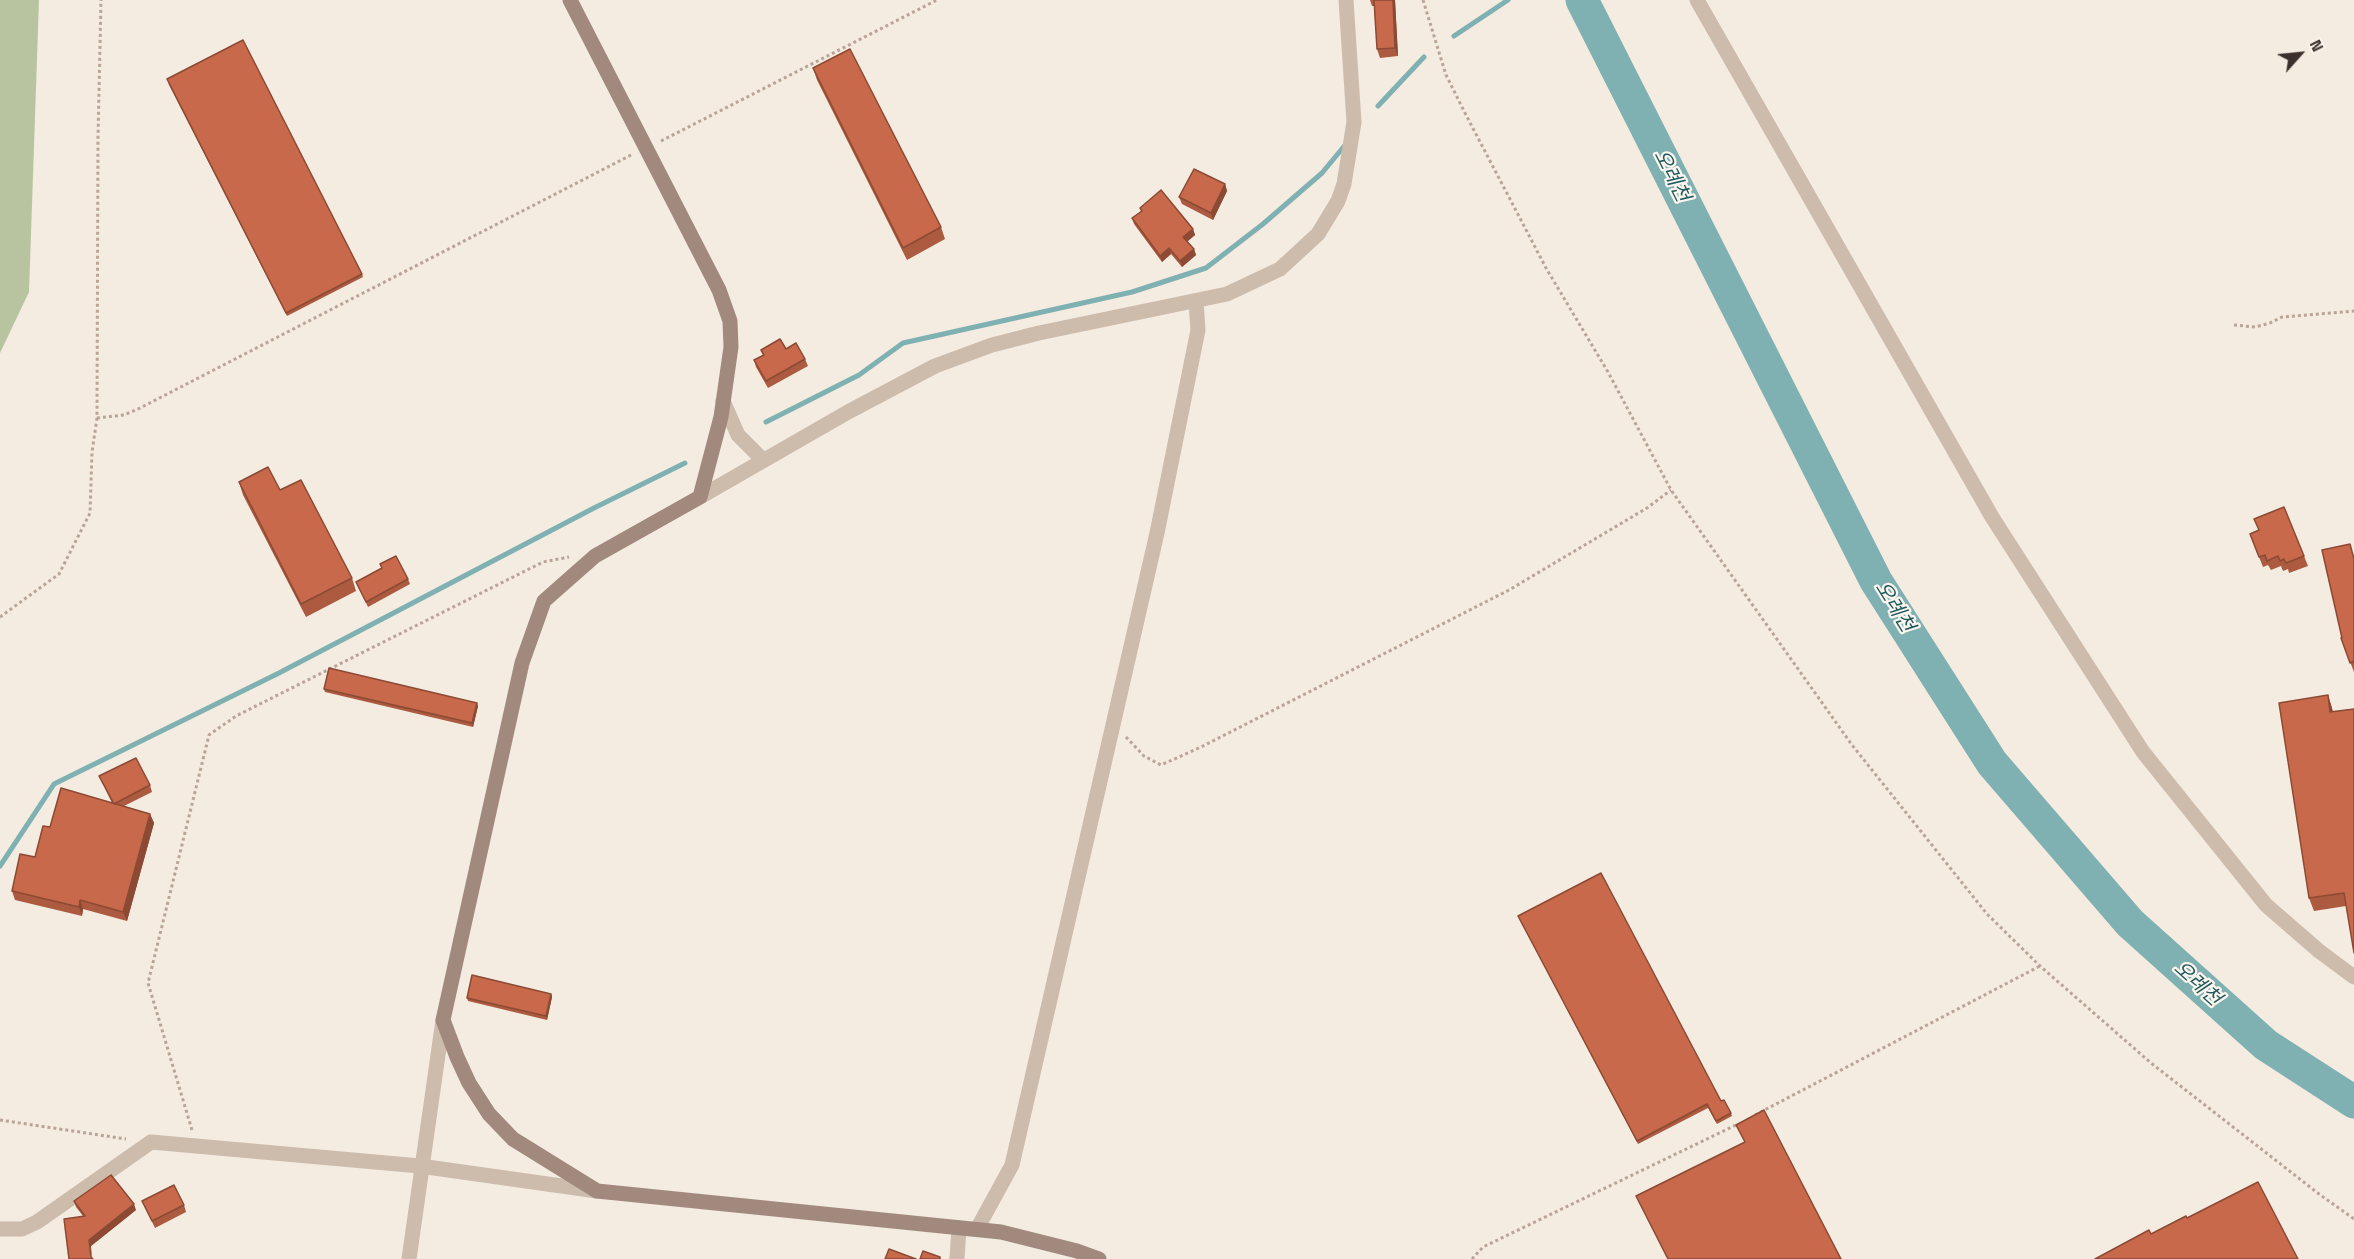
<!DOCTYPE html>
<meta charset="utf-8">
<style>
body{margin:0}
#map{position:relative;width:2354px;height:1259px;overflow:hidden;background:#f4ebe1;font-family:"Space Grotesk",sans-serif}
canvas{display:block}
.north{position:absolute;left:2270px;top:24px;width:60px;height:60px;-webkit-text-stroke:4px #fbf5ee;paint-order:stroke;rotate:63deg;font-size:16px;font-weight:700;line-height:24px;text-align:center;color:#3b302b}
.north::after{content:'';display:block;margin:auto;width:21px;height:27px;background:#3b302b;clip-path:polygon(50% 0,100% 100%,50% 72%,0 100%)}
</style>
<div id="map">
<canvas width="2354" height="1259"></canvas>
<div class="north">N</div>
</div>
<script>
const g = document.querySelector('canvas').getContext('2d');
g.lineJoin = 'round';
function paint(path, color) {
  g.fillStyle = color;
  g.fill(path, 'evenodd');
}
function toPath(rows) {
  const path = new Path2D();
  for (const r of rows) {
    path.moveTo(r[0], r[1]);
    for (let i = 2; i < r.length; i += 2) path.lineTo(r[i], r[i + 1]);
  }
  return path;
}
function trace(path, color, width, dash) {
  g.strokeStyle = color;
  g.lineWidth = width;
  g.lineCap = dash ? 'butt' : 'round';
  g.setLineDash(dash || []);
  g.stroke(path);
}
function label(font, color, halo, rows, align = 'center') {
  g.font = font + ' "Space Grotesk","Noto Sans KR",sans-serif';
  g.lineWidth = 4.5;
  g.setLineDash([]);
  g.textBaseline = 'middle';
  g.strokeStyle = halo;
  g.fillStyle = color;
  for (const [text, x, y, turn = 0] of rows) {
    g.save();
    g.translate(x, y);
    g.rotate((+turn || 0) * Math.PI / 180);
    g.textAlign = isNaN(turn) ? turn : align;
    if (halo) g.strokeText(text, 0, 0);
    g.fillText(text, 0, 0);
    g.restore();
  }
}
const green = toPath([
 [0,0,39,0,29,292,0,353]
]);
const stream = toPath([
 [1454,36,1508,0],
 [1378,106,1424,57],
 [766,422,859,375,903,343,1132,292,1206,268,1263,224,1322,173,1346,144],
 [0,866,54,784,279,673,594,508,685,463]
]);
const river = toPath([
 [1582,0,1876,581,1992,763,2130,923,2266,1045,2354,1102]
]);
const path = toPath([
 [1423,0,1446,75,1466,115,1546,268,1608,372,1671,490,1852,745,1987,914,2040,966,2151,1063,2319,1194,2354,1219],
 [661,141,937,0],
 [2234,325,2255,327,2270,323,2282,317,2354,311],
 [97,418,124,415,140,408,633,154],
 [0,617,59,574,90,513,92,452,97,418,98,137,101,0],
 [1126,737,1144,756,1161,765,1201,747,1509,590,1647,508,1671,490],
 [1755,1115,2040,966],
 [0,1120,126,1139],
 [192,1130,148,983,209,735,236,716,543,562,569,557],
 [1472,1259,1483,1247,1738,1124]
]);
const street = toPath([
 [1697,0,1992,517,2143,752,2266,905,2319,951,2354,977],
 [723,401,738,435,763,460],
 [700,497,848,412,935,366,992,345,1039,333,1227,294,1280,269,1318,234,1338,201,1344,184,1354,122,1346,0],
 [0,1229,22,1229,37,1222,151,1142,420,1166,597,1191],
 [977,1229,1012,1165,1157,533,1198,330,1196,301],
 [409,1259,443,1020],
 [957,1259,959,1228]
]);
const secondary = toPath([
 [570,0,719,290,730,321,731,347,721,417,700,497,595,556,544,601,522,663,443,1020,457,1057,469,1083,489,1114,513,1139,597,1191,1001,1232,1077,1251,1099,1259]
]);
const wall = toPath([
 [1370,0,1395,0,1398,56,1380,58,1377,49,1374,6,1372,6],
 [813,68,941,227,945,239,907,260,817,80],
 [168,83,362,274,363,277,287,316],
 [1225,184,1227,191,1213,220,1182,204,1179,197],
 [1140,208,1193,229,1195,235,1187,242,1194,249,1196,255,1182,267,1171,254,1162,262,1134,224,1132,218,1141,211],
 [786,349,805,359,808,366,768,388,756,367,754,360,763,355,761,350],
 [239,482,280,490,352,578,356,591,306,617,243,495],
 [2250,534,2304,556,2308,566,2289,573,2288,569,2283,571,2281,566,2271,570,2268,565,2263,567],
 [2354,554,2354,672,2341,638,2342,638],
 [380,564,408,579,410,584,368,607,356,582,382,568],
 [324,689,478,706,473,727,325,692],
 [2328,695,2333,712,2346,906,2314,911,2309,898],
 [99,776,150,785,152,792,124,806,150,814,154,823,127,921,83,909,82,916,15,900,12,891,35,857,50,827,112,803],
 [1518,916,1721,1101,1731,1113,1732,1116,1717,1124,1708,1108,1638,1144],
 [551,994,552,997,547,1020,468,1001,467,998],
 [74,1201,136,1210,91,1246,83,1216,76,1207],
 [142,1201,184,1205,186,1212,155,1228]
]);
const shadedWall = toPath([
 [1393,0,1395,0,1398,56,1395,48],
 [1225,184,1227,191,1213,220,1211,213],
 [1193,229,1195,235,1185,243,1183,237],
 [1169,248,1171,254,1162,262,1160,256],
 [1194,249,1196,255,1182,267,1180,261],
 [2328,695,2332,708,2335,725,2330,712],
 [477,703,478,706,473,727,472,723],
 [150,814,154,823,127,921,123,912],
 [80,900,83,909,82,916,79,907],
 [551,994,552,997,547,1020,546,1016],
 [134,1204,136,1210,91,1246,92,1259,89,1240]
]);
const building = toPath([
 [1374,0,1393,0,1395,48,1377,49,1374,0],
 [243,40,362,274,286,313,167,79,243,40],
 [850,49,941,227,903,248,813,68,850,49],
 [1194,169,1225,184,1211,213,1179,197,1194,169],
 [1161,190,1193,229,1183,237,1194,249,1180,261,1169,248,1160,256,1132,218,1142,211,1140,208,1161,190],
 [780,339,786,349,796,343,805,359,766,381,754,360,764,355,761,350,780,339],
 [268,467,280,490,301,480,352,578,301,604,239,482,268,467],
 [2284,507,2304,556,2286,563,2284,559,2280,561,2278,556,2267,561,2265,555,2259,557,2250,534,2259,530,2254,519,2284,507],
 [2350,544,2354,559,2354,661,2350,663,2341,638,2342,638,2322,550,2350,544],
 [396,556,408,579,366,602,356,582,382,568,380,564,396,556],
 [329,668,477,703,472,723,324,689,329,668],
 [2328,695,2330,712,2354,709,2354,953,2344,893,2309,898,2279,703,2328,695],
 [136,758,150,785,114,804,99,776,136,758],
 [61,788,150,814,123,912,80,900,79,907,12,891,20,854,35,857,43,826,50,827,61,788],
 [1601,873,1721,1101,1724,1100,1731,1113,1716,1121,1707,1104,1637,1141,1518,916,1601,873],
 [472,975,551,994,546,1016,467,998,472,975],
 [1764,1110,1841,1259,1668,1259,1636,1196,1745,1142,1736,1125,1764,1110],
 [111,1175,134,1204,89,1240,91,1257,93,1259,69,1259,64,1219,85,1216,74,1201,111,1175],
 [2258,1182,2298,1259,2095,1259,2149,1230,2151,1234,2186,1216,2187,1218,2258,1182],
 [174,1185,184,1205,152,1221,142,1201,174,1185],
 [889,1249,916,1259,885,1259,889,1249],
 [923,1251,940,1257,940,1259,920,1259,923,1251]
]);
const waterNames = [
 ["오례천",1671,176,63],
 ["오례천",1894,607,58],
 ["오례천",2197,984,42]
];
paint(green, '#b8c4a0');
trace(stream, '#7fb0b2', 5);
trace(river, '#7fb0b2', 33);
trace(path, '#b9a596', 3, [3, 3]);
trace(street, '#cdbbac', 15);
trace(secondary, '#a18a7d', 15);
paint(wall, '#ac5a40');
paint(shadedWall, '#8c4a34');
paint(building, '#c8694b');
trace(building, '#8c4a34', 1.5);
label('italic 20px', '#1f5a5e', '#fbf5ee', waterNames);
</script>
